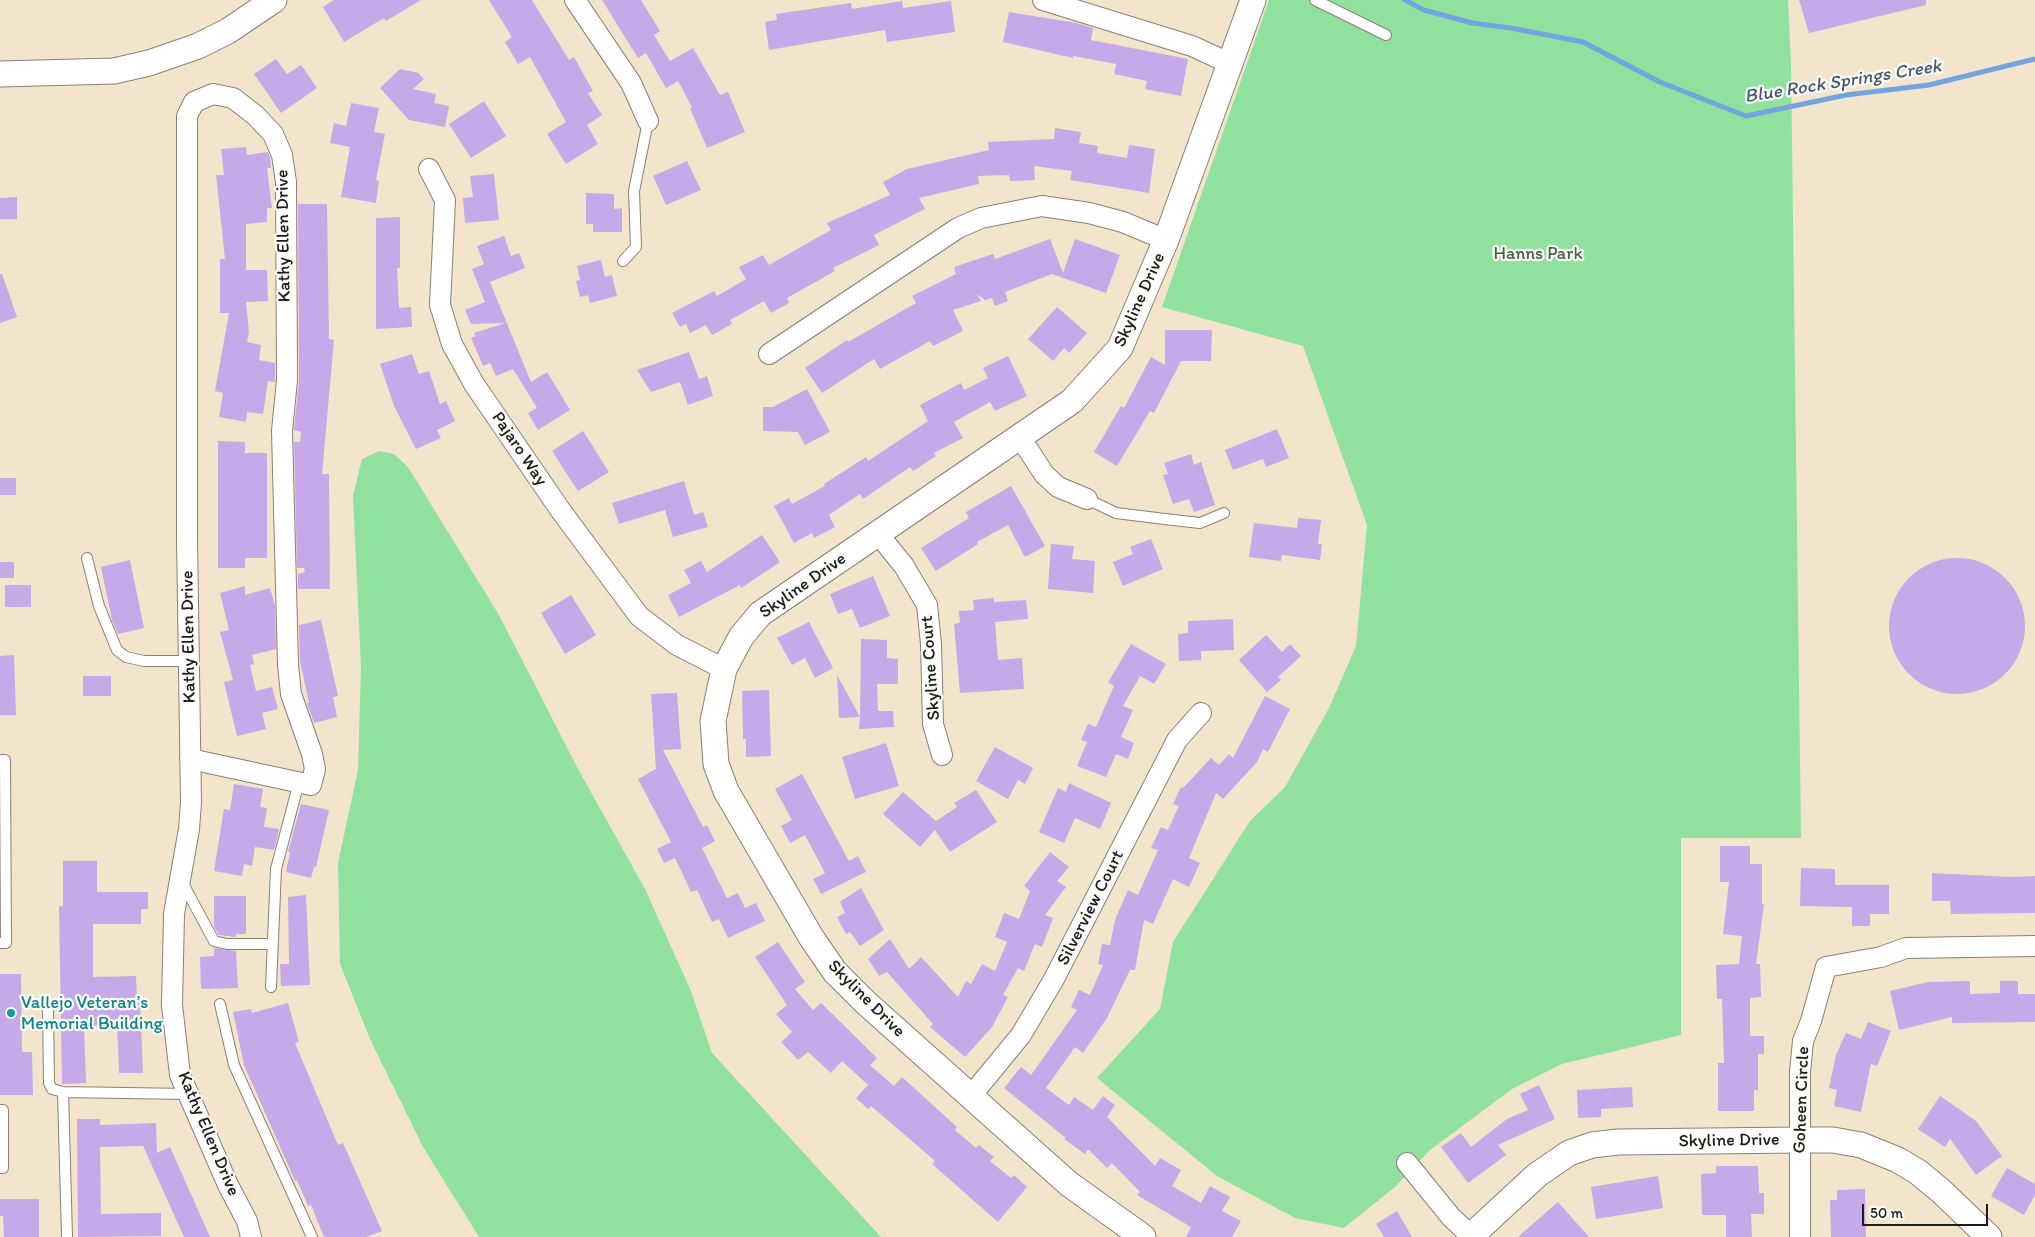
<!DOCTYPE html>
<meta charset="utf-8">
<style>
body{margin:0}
#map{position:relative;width:2035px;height:1237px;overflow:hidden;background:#f3e5cb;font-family:Itim,sans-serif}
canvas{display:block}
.scale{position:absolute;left:1862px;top:1204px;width:126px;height:22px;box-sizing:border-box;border:2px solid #1c1c1c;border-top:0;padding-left:6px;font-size:15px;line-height:18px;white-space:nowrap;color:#1c1c1c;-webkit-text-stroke:4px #fdfcf7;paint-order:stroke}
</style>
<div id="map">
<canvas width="2035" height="1237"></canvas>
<div class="scale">50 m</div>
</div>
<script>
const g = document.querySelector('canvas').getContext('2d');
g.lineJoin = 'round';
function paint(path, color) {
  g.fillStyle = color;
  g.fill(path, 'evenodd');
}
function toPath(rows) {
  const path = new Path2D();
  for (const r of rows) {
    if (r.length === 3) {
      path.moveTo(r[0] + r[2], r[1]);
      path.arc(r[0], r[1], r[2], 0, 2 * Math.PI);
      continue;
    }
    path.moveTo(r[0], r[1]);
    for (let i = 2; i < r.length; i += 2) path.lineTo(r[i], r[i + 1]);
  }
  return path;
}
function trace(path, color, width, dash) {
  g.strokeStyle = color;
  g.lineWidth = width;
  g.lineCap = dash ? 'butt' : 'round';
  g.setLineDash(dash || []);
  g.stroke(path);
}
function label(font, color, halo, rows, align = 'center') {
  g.font = font + ' Itim,sans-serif';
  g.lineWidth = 4.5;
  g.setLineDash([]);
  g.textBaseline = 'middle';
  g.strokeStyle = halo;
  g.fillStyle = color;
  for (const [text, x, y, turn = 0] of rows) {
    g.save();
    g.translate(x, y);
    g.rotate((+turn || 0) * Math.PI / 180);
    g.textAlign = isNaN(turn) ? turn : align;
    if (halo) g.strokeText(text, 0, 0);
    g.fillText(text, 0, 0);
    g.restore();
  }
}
const green = toPath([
 [1269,0,1788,0,1791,65,1801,838,1681,838,1681,1035,1562,1064,1512,1089,1430,1150,1395,1187,1344,1228,1295,1218,1217,1176,1097,1078,1160,1009,1173,942,1250,821,1285,787,1329,708,1356,646,1367,525,1303,346,1162,307],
 [379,451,394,454,408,467,499,615,578,769,645,889,691,991,712,1053,881,1237,479,1237,423,1147,370,1039,340,964,338,863,358,770,361,668,353,496,362,459]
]);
const stream = toPath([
 [1405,0,1424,10,1472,23,1511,28,1583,42,1660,82,1746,116,1846,95,1929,85,2035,59]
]);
const building = toPath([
 [334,0,421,0,386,21,384,18,344,42,323,7],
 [489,0,532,0,569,60,574,57,593,91,588,93,602,115,587,125,598,144,566,164,547,134,566,122,530,57,518,64,505,42,512,37],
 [602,0,641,0,660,31,654,35,670,61,693,48,720,95,728,92,745,132,707,148,690,108,692,107,678,81,666,88,646,53,638,58],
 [1799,0,1926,0,1926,5,1809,33],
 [902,1,903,8,951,1,955,32,887,42,885,30,769,50,765,22,777,20,776,14,851,3,852,9],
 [1009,12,1077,23,1093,28,1091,40,1188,59,1181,96,1145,89,1147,81,1114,74,1116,64,1073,56,1073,58,1003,42],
 [276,59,287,74,301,65,317,88,281,113,254,74],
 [400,69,418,73,424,79,413,89,436,94,434,103,449,106,445,127,409,120,380,88],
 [484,101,506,136,471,158,449,124],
 [351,103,379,108,374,132,385,134,376,180,379,181,376,203,341,197,350,147,330,143,334,123,346,126],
 [1055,128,1081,132,1079,143,1098,146,1097,153,1127,158,1129,145,1155,149,1149,193,1070,180,1072,171,1034,166,1035,180,1010,181,1009,175,978,176,979,184,919,198,925,209,874,235,879,245,833,268,835,271,787,298,789,303,771,313,764,301,730,320,732,324,712,335,706,325,690,333,686,324,680,327,672,313,714,291,717,296,746,279,739,267,763,255,769,265,831,230,827,223,890,195,883,182,907,169,989,150,988,142,1054,139],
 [246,147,247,155,268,152,270,157,271,168,267,168,272,208,267,208,267,222,246,224,246,270,267,270,268,301,246,302,249,332,247,342,261,345,259,360,275,363,275,382,268,381,263,414,247,412,246,422,219,417,223,393,215,391,229,313,220,313,220,259,225,259,216,175,224,175,221,149],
 [687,161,701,190,666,205,653,176],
 [494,174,499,220,465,223,463,198,473,197,470,176],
 [586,193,614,194,614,209,622,208,622,232,593,232,593,224,586,224],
 [17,197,17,219,0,219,0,198],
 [298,204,327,204,329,339,334,340,322,474,329,474,330,589,298,589,298,574,305,572,304,568,297,568,294,442,300,442,301,432,294,430,299,380],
 [400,217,400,268,397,268,399,308,411,307,412,327,376,329,376,218],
 [504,236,511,256,519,253,525,268,490,282,531,382,547,372,570,410,538,430,528,413,537,408,513,369,496,376,490,363,483,366,471,338,476,336,474,333,505,323,471,324,465,310,485,302,472,269,484,264,477,246],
 [1050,239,1063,273,1075,239,1120,255,1106,293,1052,274,1005,292,1008,301,995,306,992,298,985,300,977,294,981,301,953,310,963,331,933,346,930,341,880,369,874,359,822,393,805,368,847,340,848,342,916,303,912,296,956,274,954,267,993,254,995,259],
 [601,260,605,277,612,275,617,296,590,303,588,295,580,297,576,281,580,280,577,266],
 [0,274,2,274,17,317,0,323],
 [1057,307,1087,333,1069,353,1064,348,1053,361,1028,339],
 [1165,330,1212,330,1211,361,1181,361,1154,413,1150,411,1117,466,1094,452,1121,406,1124,408,1151,357,1165,365],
 [689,352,699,379,707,376,713,396,688,405,680,382,651,392,637,370],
 [412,354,419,374,429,371,440,404,446,401,455,421,437,430,441,438,416,449,394,406,380,364],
 [1008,356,1027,396,995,411,990,402,954,422,963,438,934,453,936,456,913,471,910,467,863,499,860,494,829,515,835,527,814,538,812,533,794,543,774,506,789,498,792,504,825,486,824,484,866,457,868,461,928,421,920,405,961,383,964,390,988,378,983,368],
 [807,389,830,432,805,445,798,432,763,431,763,407,773,407],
 [1277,429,1289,458,1266,467,1263,459,1233,470,1225,450],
 [583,431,609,472,578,491,552,451],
 [218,441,245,442,245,453,267,453,267,558,245,558,245,568,218,568],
 [1191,454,1194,465,1201,462,1215,505,1194,512,1189,499,1173,504,1163,475,1168,474,1164,463],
 [0,478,16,478,16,495,0,495],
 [684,481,694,515,703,512,708,527,673,537,665,510,619,524,612,503],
 [1011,486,1045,546,1025,557,1008,525,977,542,978,544,936,571,921,548,969,518,966,512],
 [1298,518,1321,520,1318,544,1322,544,1320,560,1282,555,1281,561,1249,557,1254,523,1297,528],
 [762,535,780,562,741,588,740,585,679,617,668,595,691,583,684,570,701,561,707,572],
 [1151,539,1163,569,1123,586,1113,562,1133,554,1130,547],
 [1051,544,1074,546,1072,559,1095,561,1093,593,1048,589],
 [1957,626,68],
 [130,560,144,628,118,634,112,620,101,567],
 [0,562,14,562,14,578,0,578],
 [873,576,890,616,860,628,852,609,838,614,830,594],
 [5,585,31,585,31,607,5,607],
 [245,586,245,595,270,588,275,606,276,649,252,655,254,664,250,665,256,691,272,687,278,709,262,713,266,729,237,736,224,682,233,680,220,632,229,630,220,593],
 [571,595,596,635,565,654,541,613],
 [993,598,994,602,1026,600,1028,619,995,622,998,660,1022,658,1024,689,960,693,954,624,960,623,959,611,974,610,973,600],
 [1233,619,1234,650,1201,651,1201,660,1179,661,1178,634,1188,633,1188,621],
 [321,620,338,696,333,697,337,717,314,723,307,703,309,703,300,661,299,625],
 [809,622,833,668,815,678,805,658,792,665,777,638],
 [1266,635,1282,652,1290,644,1301,656,1278,677,1281,680,1267,692,1239,660],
 [861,639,887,640,887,658,898,659,898,684,877,684,878,711,893,711,894,727,859,729,860,717,839,718,837,675,860,717],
 [1131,644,1166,664,1154,684,1140,676,1123,706,1133,710,1121,737,1134,743,1128,759,1116,754,1106,777,1077,766,1087,742,1081,740,1088,724,1096,727,1114,686,1108,682],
 [14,655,16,715,0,715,0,656],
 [83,676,111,676,111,696,83,696],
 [769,690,771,756,746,757,746,739,743,739,742,691],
 [677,693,681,749,663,750,703,827,707,825,715,841,702,848,727,898,738,893,745,908,756,903,765,921,728,938,719,919,712,922,697,890,691,892,675,858,664,863,657,849,671,842,638,779,656,769,651,694],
 [1265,696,1290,709,1268,752,1263,749,1257,762,1223,799,1216,793,1189,858,1200,863,1189,887,1173,879,1153,924,1144,920,1135,970,1130,970,1107,1018,1083,1053,1075,1047,1046,1088,1069,1105,1074,1097,1093,1110,1103,1096,1115,1105,1107,1117,1155,1166,1160,1158,1181,1170,1172,1186,1201,1203,1210,1186,1230,1197,1222,1211,1241,1221,1232,1237,1186,1237,1191,1227,1137,1195,1140,1192,1112,1163,1107,1168,1088,1149,1085,1154,1064,1139,1066,1138,1004,1088,1021,1067,1031,1075,1077,1010,1071,1007,1079,990,1090,995,1103,965,1098,964,1102,944,1110,945,1115,920,1128,890,1138,895,1158,850,1151,848,1161,827,1168,830,1179,806,1173,804,1181,787,1183,788,1211,758,1219,765,1229,754,1233,758],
 [886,743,899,786,855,799,842,757],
 [995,747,1033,768,1025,784,1018,780,1008,799,976,781],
 [802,774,849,861,858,856,866,872,821,894,813,879,825,873,805,835,790,843,781,826,792,820,775,789],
 [1069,783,1111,803,1100,829,1075,818,1064,843,1039,832,1058,788,1066,792],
 [234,784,263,789,260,807,267,808,264,827,279,829,274,850,255,847,252,866,244,864,242,876,214,871,224,809,230,810],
 [976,790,997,822,950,852,935,830,920,847,883,814,903,792,936,821,957,807,954,803],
 [301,804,329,810,316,867,314,867,311,878,286,872,290,852,288,852],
 [1720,846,1750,846,1750,864,1762,864,1762,904,1764,904,1756,964,1760,964,1761,997,1750,998,1750,1036,1764,1036,1764,1054,1758,1054,1758,1090,1754,1090,1754,1111,1718,1111,1718,1063,1724,1063,1722,999,1717,999,1716,965,1739,964,1742,936,1723,934,1729,882,1720,882],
 [1050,852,1069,867,1057,881,1066,887,1045,915,1053,918,1042,947,1035,944,1024,971,1018,968,1003,995,1008,997,992,1027,965,1057,930,1027,933,1024,887,972,879,976,868,959,890,939,909,969,921,957,958,997,966,981,971,984,982,964,995,971,1007,942,995,937,1004,913,1019,919,1030,891,1024,886],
 [63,861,97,861,97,892,148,892,148,909,141,909,141,924,93,924,93,977,136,976,137,1001,140,1001,143,1073,119,1073,117,1025,84,1026,86,1083,62,1084,59,906,63,906],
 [1801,868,1835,869,1835,885,1889,885,1889,914,1870,914,1870,926,1852,926,1852,907,1800,906],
 [1932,873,2011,877,2035,876,2035,913,1951,914,1950,901,1932,901],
 [861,888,884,930,860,946,850,932,846,934,837,917,845,913,840,902],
 [306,895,310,985,281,986,280,964,289,964,288,897],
 [214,896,246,896,246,934,236,934,236,937,219,935,214,927],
 [778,942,805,982,795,989,813,1010,821,1003,877,1058,870,1065,894,1086,902,1077,957,1127,955,1130,976,1148,979,1145,994,1157,990,1161,1011,1178,1014,1175,1027,1187,998,1222,932,1164,935,1161,912,1141,871,1106,868,1109,856,1098,868,1085,842,1061,831,1073,808,1052,798,1060,781,1042,792,1032,776,1014,787,1005,755,957],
 [214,948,236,951,238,988,201,989,200,957,214,956],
 [0,974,21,974,22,1052,32,1052,33,1095,0,1095],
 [1970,981,1970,994,2000,993,2000,981,2018,981,2018,994,2035,994,2035,1022,1952,1023,1952,1017,1899,1030,1890,991,1928,982],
 [288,1003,299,1042,295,1043,338,1145,343,1143,382,1231,366,1237,324,1237,311,1205,308,1206,297,1180,295,1181,285,1158,244,1065,233,1012,251,1009,252,1013],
 [1868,1022,1891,1031,1877,1066,1871,1064,1861,1112,1834,1106,1837,1090,1829,1088,1836,1055,1846,1033,1861,1039],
 [1539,1085,1555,1119,1498,1145,1506,1155,1468,1183,1441,1147,1461,1133,1471,1147,1507,1119,1528,1110,1520,1094],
 [1632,1087,1633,1107,1601,1109,1601,1117,1578,1118,1577,1090],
 [1940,1096,1976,1121,2002,1156,1976,1175,1950,1139,1945,1147,1918,1129],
 [77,1119,100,1119,100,1125,156,1123,157,1153,170,1147,210,1237,184,1237,143,1146,100,1147,101,1214,161,1213,161,1236,78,1237],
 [1716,1166,1758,1166,1759,1193,1764,1193,1764,1214,1751,1214,1752,1237,1726,1237,1726,1215,1702,1215,1701,1174,1716,1173],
 [2007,1168,2035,1184,2035,1195,2024,1215,1991,1196],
 [1658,1176,1663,1208,1596,1219,1591,1187],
 [1865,1189,1866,1237,1831,1237,1830,1200,1837,1200,1837,1190],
 [0,1199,39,1199,39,1237,4,1237,3,1216,0,1216],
 [1558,1202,1589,1237,1518,1237],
 [1397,1211,1412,1237,1384,1237,1376,1224]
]);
const service = toPath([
 [1315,0,1386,35],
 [623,261,636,247,634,191,648,121],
 [1087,499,1116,513,1173,520,1200,523,1224,513],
 [87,558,99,606,117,650,126,657,144,661,189,661],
 [0,760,5,760,6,943,0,943],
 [181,880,214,941,227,944,273,944],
 [271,987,276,869,299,782],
 [220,1004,234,1065,312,1237],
 [48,1008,49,1083,52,1089,63,1092,188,1094],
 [63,1092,67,1237],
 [0,1110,3,1110,3,1168,0,1168]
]);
const minor = toPath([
 [575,0,631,83,648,121],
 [1043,0,1192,46,1229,63],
 [429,169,445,200,440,305,452,344,474,384,561,511,639,616,677,645,724,669],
 [769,354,958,228,981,218,1042,206,1089,213,1123,222,1166,240],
 [1020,437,1044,474,1058,487,1087,499],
 [879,535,904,566,927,605,931,644,933,724,942,755],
 [190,759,311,785,315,769,312,754,291,694,288,665,282,431,287,380,286,182,282,155,273,134,255,115,233,98,213,94,194,102,187,116,187,537,191,802,189,829,174,914,172,1005,180,1075,228,1185,247,1221,251,1237],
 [970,1097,1021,1035,1054,979,1177,740,1201,713],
 [1407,1163,1451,1217,1471,1236],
 [1800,1237,1800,1072,1803,1041,1811,1021,1826,967,1881,957,1906,948,2035,946]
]);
const tertiary = toPath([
 [0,74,114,71,149,63,198,46,228,31,274,0],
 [1143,1237,1069,1184,865,1002,835,972,811,937,726,791,716,764,713,721,724,669,741,637,760,614,1072,401,1120,348,1166,240,1253,0],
 [1470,1237,1537,1175,1569,1153,1592,1145,1618,1142,1800,1140,1833,1140,1861,1145,1898,1160,1918,1172,1941,1191,1989,1237]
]);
const markers = [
 [11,1013,5,"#0f9aa8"]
];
const streetNames = [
 ["Kathy Ellen Drive",284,236,-91],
 ["Skyline Drive",1140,300,-66],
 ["Pajaro Way",519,449,56],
 ["Skyline Drive",803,586,-35],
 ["Kathy Ellen Drive",189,637,-91],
 ["Skyline Court",931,668,-94],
 ["Silverview Court",1091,908,-63],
 ["Skyline Drive",866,999,45],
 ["Goheen Circle",1802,1100,-88],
 ["Kathy Ellen Drive",208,1134,67],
 ["Skyline Drive",1729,1141,-1]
];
const parkNames = [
 ["Hanns Park",1538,254]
];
const cultureNames = [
 ["Vallejo Veteran’s",21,1003],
 ["Memorial Building",21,1024]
];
const waterNames = [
 ["Blue Rock Springs Creek",1843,82,-9]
];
paint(green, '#90e09e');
trace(stream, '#72a4dd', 5);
paint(building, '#c6a9e8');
trace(service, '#888074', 12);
trace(minor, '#888074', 22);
trace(tertiary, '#888074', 27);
trace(service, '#fff', 10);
trace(minor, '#fff', 20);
trace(tertiary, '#fff', 25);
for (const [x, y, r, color] of markers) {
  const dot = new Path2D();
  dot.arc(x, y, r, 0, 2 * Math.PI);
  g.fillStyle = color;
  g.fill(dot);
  trace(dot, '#fdfcf7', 2);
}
label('18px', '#1c1c1c', '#fdfcf7', streetNames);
label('18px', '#45614a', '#fdfcf7', parkNames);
label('18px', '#0d838f', '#fdfcf7', cultureNames, 'left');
label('italic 19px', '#435973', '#fdfcf7', waterNames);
</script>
